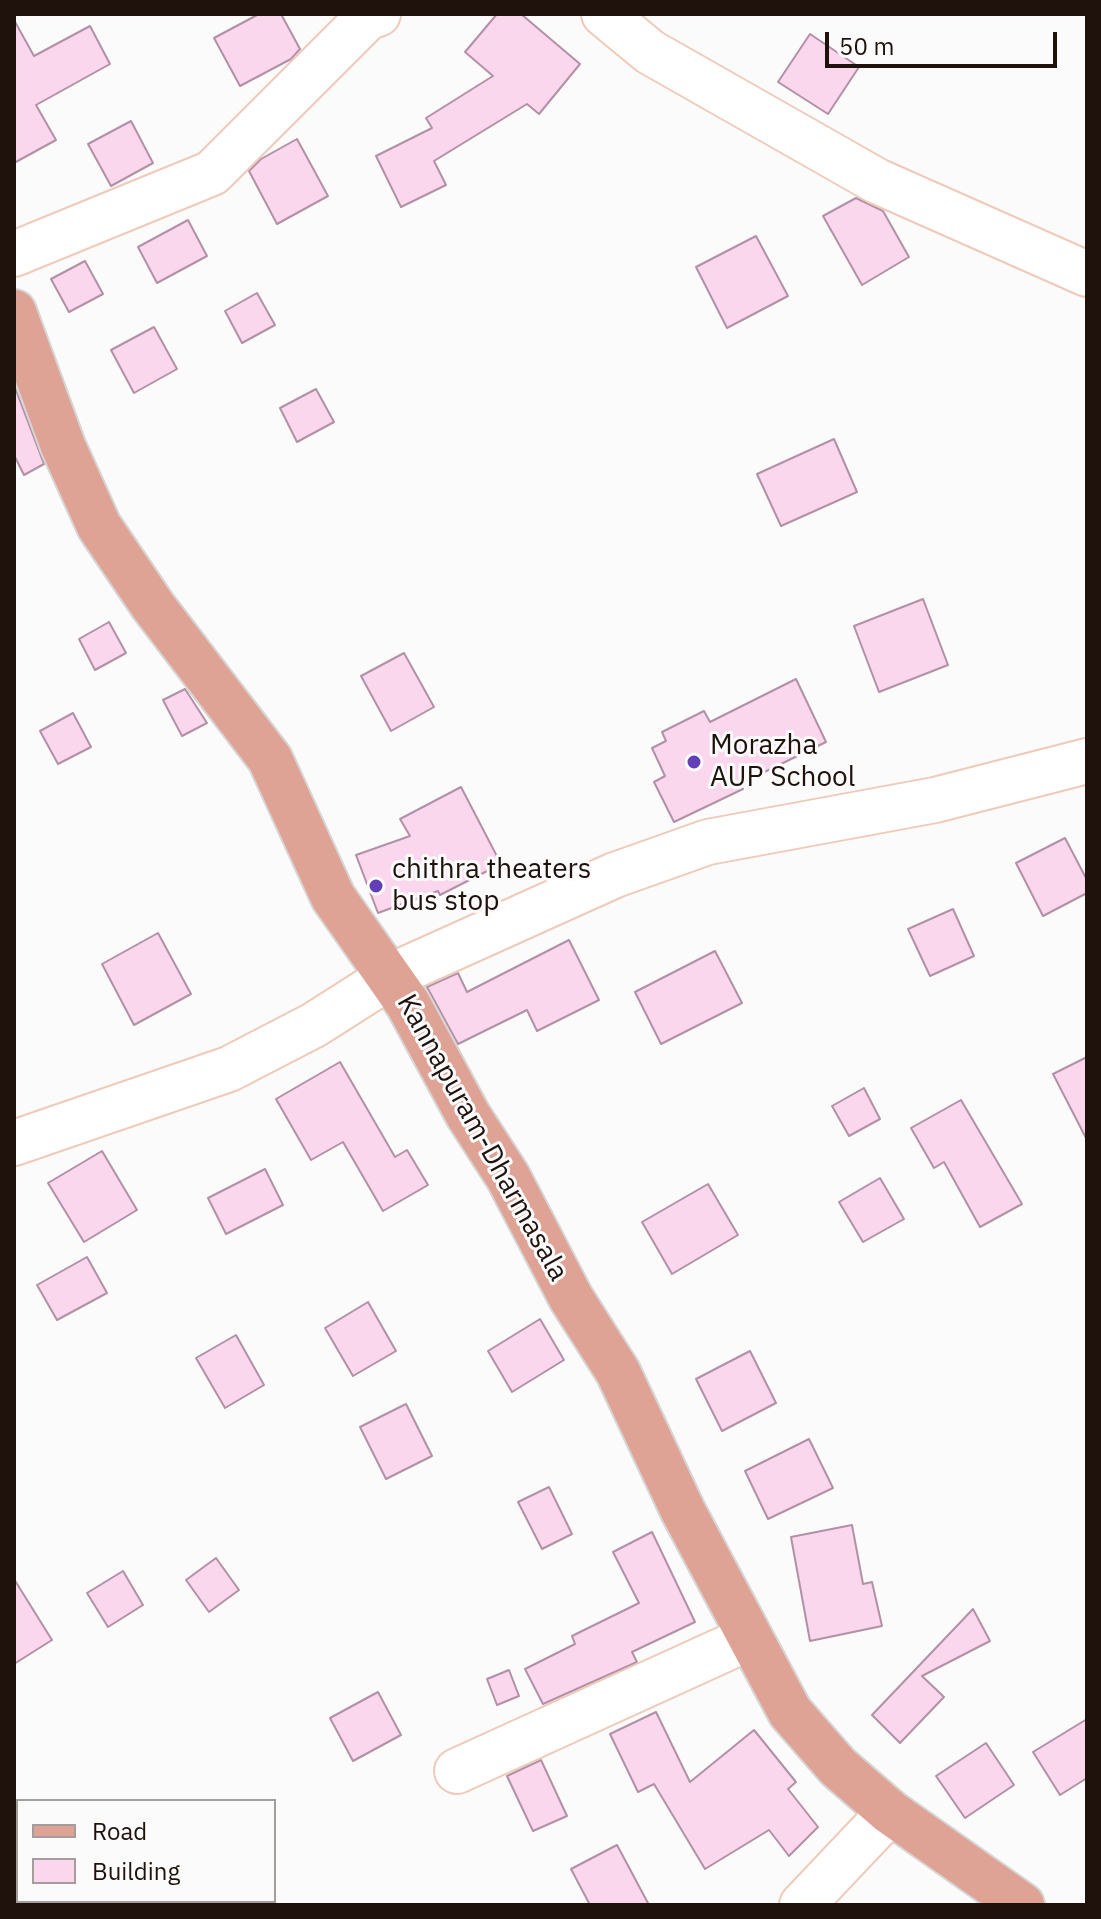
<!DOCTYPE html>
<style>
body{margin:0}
#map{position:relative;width:1101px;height:1919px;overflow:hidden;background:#fbfbfb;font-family:"IBM Plex Sans",sans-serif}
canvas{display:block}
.frame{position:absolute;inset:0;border:16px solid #1f120c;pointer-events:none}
.legend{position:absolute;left:16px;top:1799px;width:260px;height:104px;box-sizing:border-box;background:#fbfbfb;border:2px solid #a39e9b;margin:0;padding:10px 14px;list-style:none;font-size:24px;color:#1f120c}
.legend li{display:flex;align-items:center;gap:16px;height:40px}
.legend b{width:40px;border:2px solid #a39e9b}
.scale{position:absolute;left:825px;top:32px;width:232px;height:36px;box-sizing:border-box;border:4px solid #1f120c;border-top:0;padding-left:10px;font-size:24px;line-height:28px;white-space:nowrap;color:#1f120c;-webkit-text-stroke:6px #fbfbfb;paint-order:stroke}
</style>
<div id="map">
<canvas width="1101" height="1919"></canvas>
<div class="frame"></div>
<ul class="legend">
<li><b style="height:10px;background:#dfa396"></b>Road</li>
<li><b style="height:22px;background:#fbd7ed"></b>Building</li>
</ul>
<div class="scale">50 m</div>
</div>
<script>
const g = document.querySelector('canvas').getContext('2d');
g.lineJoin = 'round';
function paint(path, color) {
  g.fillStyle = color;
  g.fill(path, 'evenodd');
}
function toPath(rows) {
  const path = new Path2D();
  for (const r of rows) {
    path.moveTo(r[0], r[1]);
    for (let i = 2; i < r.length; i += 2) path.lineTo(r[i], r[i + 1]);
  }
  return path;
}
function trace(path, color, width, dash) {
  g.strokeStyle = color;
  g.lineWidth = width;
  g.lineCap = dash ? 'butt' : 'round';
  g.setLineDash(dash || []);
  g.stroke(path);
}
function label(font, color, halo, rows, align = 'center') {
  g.font = font + ' "IBM Plex Sans",sans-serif';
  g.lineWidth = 6;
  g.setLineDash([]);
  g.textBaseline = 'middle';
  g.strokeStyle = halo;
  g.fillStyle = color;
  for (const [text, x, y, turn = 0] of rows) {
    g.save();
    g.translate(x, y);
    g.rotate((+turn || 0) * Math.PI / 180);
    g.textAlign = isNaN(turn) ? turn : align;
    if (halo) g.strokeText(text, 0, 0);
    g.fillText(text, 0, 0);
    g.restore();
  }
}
const building = toPath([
 [259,14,281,14,300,49,291,59,240,86,214,38,259,14],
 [497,14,521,14,580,64,539,114,527,104,434,161,446,185,401,207,376,156,432,128,426,118,493,76,465,52,497,14],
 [14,20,34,56,90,26,110,64,36,105,56,140,14,163,14,20],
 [810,34,859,67,828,114,778,82,810,34],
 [131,121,153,163,111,186,88,144,131,121],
 [297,139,328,196,277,224,249,171,261,159,297,139],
 [856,198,883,211,909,257,862,285,823,216,856,198],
 [188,220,207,256,157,283,138,247,188,220],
 [756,236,788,296,727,328,696,267,756,236],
 [85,261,103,294,69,312,51,279,85,261],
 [257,293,275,325,242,343,225,311,257,293],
 [154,327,177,369,134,393,111,350,154,327],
 [14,385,44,464,24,475,14,455,14,385],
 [316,389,334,422,297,442,280,408,316,389],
 [834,439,857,492,781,526,757,474,834,439],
 [923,599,948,665,879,692,854,626,923,599],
 [109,622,126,653,95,670,79,639,109,622],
 [404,653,434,707,391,731,361,676,404,653],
 [796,679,826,742,740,784,743,789,674,822,654,782,665,776,652,748,666,741,662,732,704,711,710,722,796,679],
 [185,689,207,723,182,736,163,700,185,689],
 [73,713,91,747,58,764,40,731,73,713],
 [461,787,501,864,440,895,438,891,378,913,356,855,410,836,400,819,461,787],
 [1065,838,1087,880,1087,893,1043,916,1016,863,1065,838],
 [953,909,974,956,930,976,908,929,953,909],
 [158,933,191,994,134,1025,102,964,158,933],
 [569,940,599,1000,537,1031,527,1010,458,1044,427,987,458,973,467,992,569,940],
 [715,951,742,1003,661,1044,635,992,715,951],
 [1087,1057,1087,1140,1053,1074,1087,1057],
 [340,1062,395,1157,407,1150,428,1185,383,1211,343,1142,311,1160,276,1099,340,1062],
 [864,1088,880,1119,849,1136,832,1106,864,1088],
 [961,1100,1022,1204,980,1227,944,1162,934,1168,911,1128,961,1100],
 [102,1151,137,1210,84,1242,48,1183,102,1151],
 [265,1169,283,1205,226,1234,208,1198,265,1169],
 [880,1178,904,1219,863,1242,839,1202,880,1178],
 [708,1184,738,1235,672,1274,642,1222,708,1184],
 [87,1257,107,1293,57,1320,37,1285,87,1257],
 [368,1302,396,1351,353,1376,325,1328,368,1302],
 [540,1319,564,1360,512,1392,488,1351,540,1319],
 [236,1335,264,1385,225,1408,196,1358,236,1335],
 [750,1351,776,1403,722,1431,696,1379,750,1351],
 [406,1404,432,1456,386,1479,360,1427,406,1404],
 [809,1439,833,1488,768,1519,745,1471,809,1439],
 [549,1487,572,1534,542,1549,518,1502,549,1487],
 [852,1525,863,1584,872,1582,882,1626,810,1641,791,1537,852,1525],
 [652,1532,695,1622,632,1652,637,1662,543,1704,525,1669,575,1644,572,1636,639,1603,613,1552,652,1532],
 [216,1558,239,1590,209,1612,186,1580,216,1558],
 [123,1571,143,1605,108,1627,87,1593,123,1571],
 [14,1579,52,1640,14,1664,14,1579],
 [973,1609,990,1641,922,1676,944,1697,900,1743,872,1715,973,1609],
 [509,1670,519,1696,497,1705,487,1679,509,1670],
 [378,1692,401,1735,353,1761,330,1718,378,1692],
 [656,1712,690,1782,754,1730,796,1782,788,1789,818,1827,789,1856,769,1830,705,1869,654,1784,638,1792,610,1734,656,1712],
 [1087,1719,1087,1778,1060,1795,1033,1752,1087,1719],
 [986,1743,1014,1785,965,1818,936,1776,986,1743],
 [541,1760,567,1816,533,1831,507,1776,541,1760],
 [617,1845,649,1905,590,1905,571,1869,617,1845]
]);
const minor = toPath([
 [604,14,650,52,877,181,1087,274],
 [14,254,212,173,368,17,378,14],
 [14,1143,229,1069,314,1025,391,976,615,875,708,842,935,800,1087,761],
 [457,1771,749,1638],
 [802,1905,890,1812]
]);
const major = toPath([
 [14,312,63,446,99,526,153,606,270,759,333,897,408,1004,468,1115,508,1177,571,1298,618,1372,683,1511,790,1712,838,1767,890,1812,1022,1905]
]);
const markers = [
 [694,762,8,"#633fb7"],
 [376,886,8,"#633fb7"]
];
const poiNames = [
 ["Morazha",710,746],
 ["AUP School",710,778],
 ["chithra theaters",392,870],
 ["bus stop",392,902]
];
const streetNames = [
 ["Kannapuram-Dharmasala",482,1138,61]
];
paint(building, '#fbd7ed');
trace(building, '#b290a5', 2);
trace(minor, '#f0cab9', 48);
trace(major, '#d7d4d3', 48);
trace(minor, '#fff', 44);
trace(major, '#dfa396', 44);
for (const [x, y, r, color] of markers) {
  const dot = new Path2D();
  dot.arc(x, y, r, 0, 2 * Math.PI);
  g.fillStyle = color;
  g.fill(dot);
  trace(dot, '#fbfbfb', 3);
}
label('28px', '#1f120c', '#fbfbfb', poiNames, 'left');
label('28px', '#1f120c', '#fbfbfb', streetNames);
</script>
